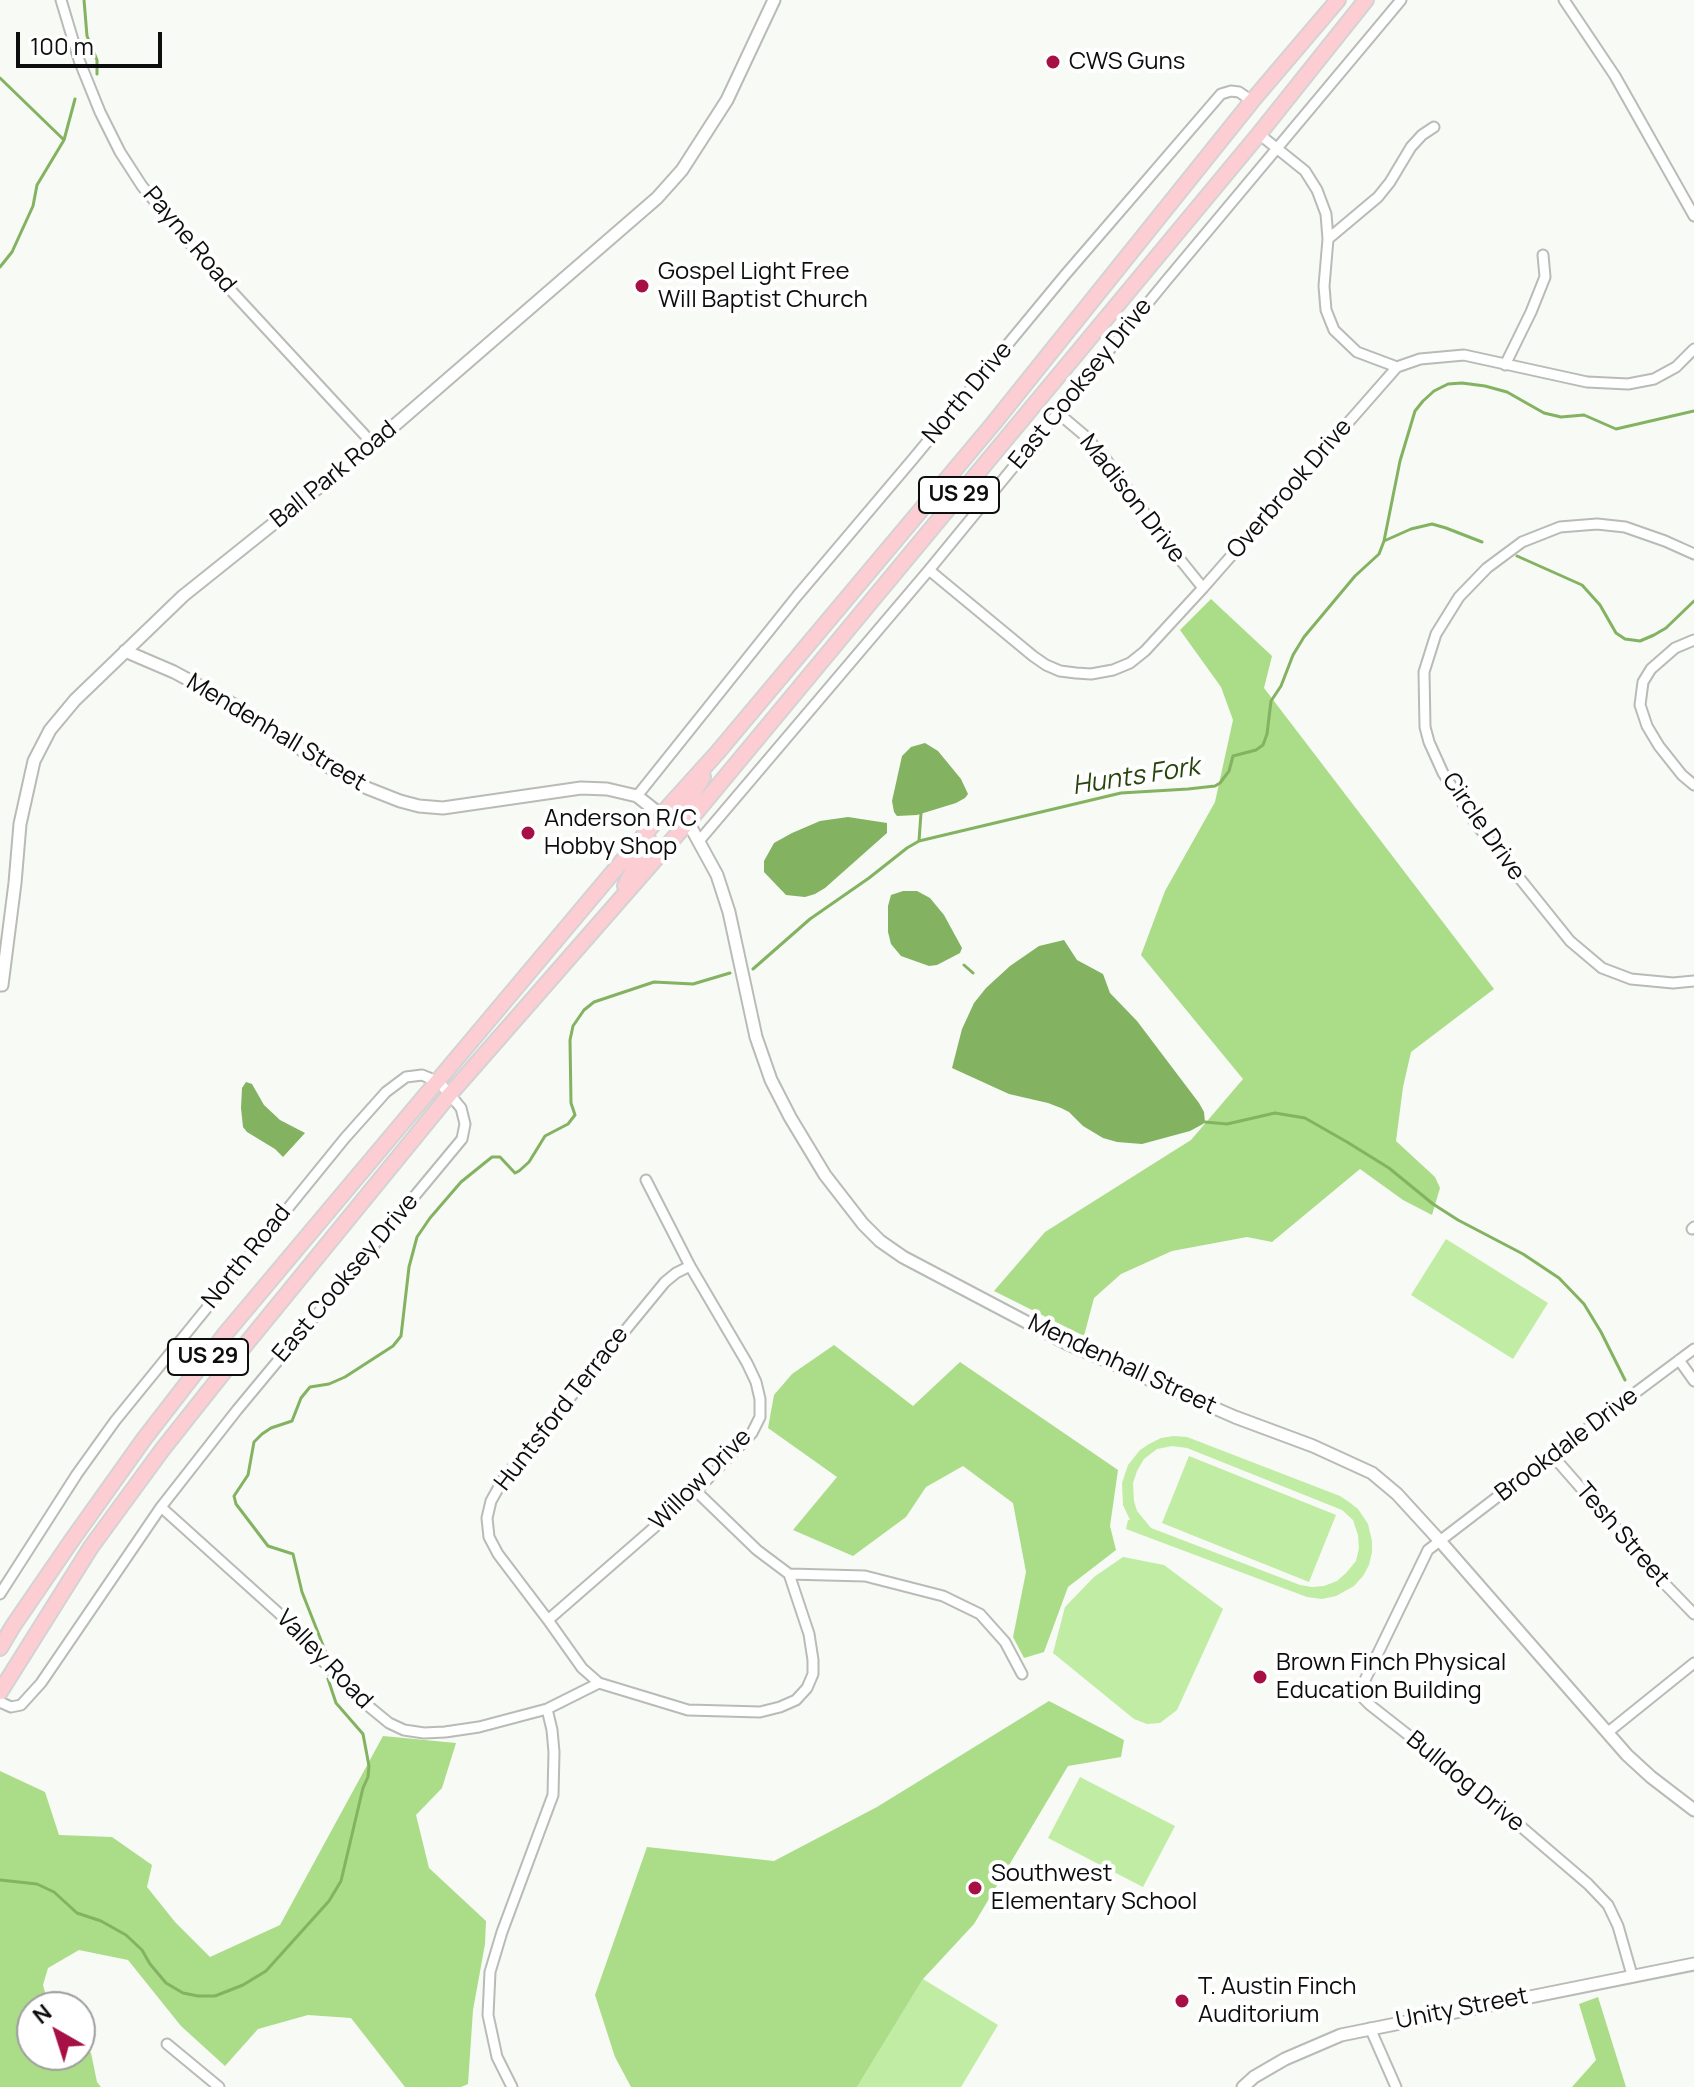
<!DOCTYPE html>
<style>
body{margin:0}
#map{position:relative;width:1694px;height:2087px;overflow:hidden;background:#f7faf5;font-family:Manrope,sans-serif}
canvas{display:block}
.north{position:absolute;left:16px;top:1991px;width:80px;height:80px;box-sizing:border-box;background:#fff;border:2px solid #9e9e9e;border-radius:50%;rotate:321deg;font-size:22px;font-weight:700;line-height:32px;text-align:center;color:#0c0d0c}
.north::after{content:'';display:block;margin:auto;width:28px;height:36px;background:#a71044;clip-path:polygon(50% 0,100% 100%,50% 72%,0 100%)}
.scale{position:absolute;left:16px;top:32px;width:146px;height:36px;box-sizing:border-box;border:4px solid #0c0d0c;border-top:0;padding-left:10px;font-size:24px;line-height:28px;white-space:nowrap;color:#0c0d0c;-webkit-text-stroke:6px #fff;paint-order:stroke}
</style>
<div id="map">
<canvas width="1694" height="2087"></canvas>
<div class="north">N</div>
<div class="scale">100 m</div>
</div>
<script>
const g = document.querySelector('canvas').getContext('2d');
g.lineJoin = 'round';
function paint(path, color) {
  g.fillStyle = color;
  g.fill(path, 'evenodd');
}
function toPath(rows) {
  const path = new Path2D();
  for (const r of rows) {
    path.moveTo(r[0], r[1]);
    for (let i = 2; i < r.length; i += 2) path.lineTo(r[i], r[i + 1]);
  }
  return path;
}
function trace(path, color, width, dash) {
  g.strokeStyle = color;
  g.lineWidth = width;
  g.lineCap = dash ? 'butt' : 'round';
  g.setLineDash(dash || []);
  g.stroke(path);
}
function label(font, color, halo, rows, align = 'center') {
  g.font = font + ' Manrope,sans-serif';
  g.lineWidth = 8;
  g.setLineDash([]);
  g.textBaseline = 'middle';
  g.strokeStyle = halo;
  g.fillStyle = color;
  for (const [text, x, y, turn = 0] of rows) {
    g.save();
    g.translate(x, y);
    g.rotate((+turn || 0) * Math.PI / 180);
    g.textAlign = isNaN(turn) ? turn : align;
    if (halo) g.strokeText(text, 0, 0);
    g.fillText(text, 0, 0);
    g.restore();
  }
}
const green = toPath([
 [1446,1239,1548,1303,1513,1359,1411,1295],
 [1174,1436,1187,1437,1340,1496,1349,1502,1358,1509,1368,1524,1372,1541,1372,1552,1369,1565,1363,1576,1354,1586,1336,1596,1322,1599,1307,1597,1126,1529,1128,1520,1130,1520,1123,1505,1122,1483,1128,1465,1140,1450,1149,1444,1161,1438],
 [1172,1446,1187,1448,1342,1510,1353,1520,1358,1535,1359,1548,1356,1561,1346,1573,1337,1581,1324,1586,1312,1587,1300,1585,1151,1528,1137,1511,1134,1501,1133,1483,1137,1471,1144,1459,1157,1449],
 [1189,1456,1336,1515,1309,1582,1162,1523],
 [1123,1557,1164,1565,1223,1609,1177,1710,1160,1723,1147,1724,1134,1719,1053,1653,1065,1607,1094,1577],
 [1080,1777,1175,1826,1143,1887,1048,1838],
 [923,1979,998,2025,961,2087,857,2087]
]);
const forest = toPath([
 [1211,599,1272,656,1264,688,1494,989,1411,1052,1403,1087,1396,1141,1435,1177,1440,1188,1432,1215,1403,1200,1360,1169,1272,1242,1247,1237,1172,1251,1121,1274,1094,1298,1084,1336,994,1291,1045,1232,1191,1140,1243,1079,1141,955,1165,891,1215,802,1233,720,1221,687,1180,630],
 [834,1345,913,1406,960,1362,1118,1470,1110,1526,1116,1550,1068,1587,1044,1652,1024,1658,1013,1637,1026,1572,1013,1503,963,1466,926,1487,906,1517,853,1556,793,1530,837,1477,768,1428,774,1395,792,1374],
 [1049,1701,1124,1740,1121,1757,1068,1766,974,1924,923,1979,857,2087,631,2087,615,2057,595,1995,647,1847,774,1861,877,1807],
 [383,1736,456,1743,442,1788,416,1815,429,1868,486,1921,485,1944,473,2010,468,2084,461,2087,405,2087,351,2018,308,2015,258,2029,225,2066,181,2026,128,1960,79,1950,48,1968,43,1985,49,2007,32,2007,32,2055,80,2055,80,2042,91,2053,97,2082,101,2087,0,2087,0,1771,45,1792,59,1835,112,1837,152,1865,147,1887,175,1922,210,1957,280,1925],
 [1598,1997,1626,2087,1572,2087,1596,2060,1579,2004]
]);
const water = toPath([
 [925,743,938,751,961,779,968,794,965,798,956,803,917,815,897,816,894,812,892,801,902,756,911,747],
 [848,817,887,823,887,833,825,888,815,894,805,897,786,895,764,872,764,861,774,843,792,833,820,821],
 [903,891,917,891,930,898,944,915,962,948,960,953,937,965,929,966,901,956,891,944,888,932,888,906,891,895],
 [1064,940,1077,960,1103,974,1110,993,1137,1021,1199,1103,1204,1112,1205,1122,1203,1124,1190,1131,1142,1144,1117,1142,1103,1138,1083,1126,1069,1112,1061,1108,1048,1103,1009,1094,952,1068,962,1029,974,1003,986,988,1010,966,1039,946],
 [246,1082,252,1084,264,1105,280,1120,305,1133,283,1157,275,1149,247,1132,243,1127,241,1108,242,1088]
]);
const stream = toPath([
 [84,0,87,36,97,60,97,74],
 [0,78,64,140],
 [0,267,12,252,33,206,37,185,64,140,75,99],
 [1384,541,1411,529,1432,524,1446,528,1482,542],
 [1517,556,1582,585,1600,605,1616,633,1625,639,1640,641,1654,635,1666,628,1694,601],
 [919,841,921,813],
 [964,965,973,973],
 [753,969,810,919,869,878,907,848,919,841,1121,793,1188,789,1215,786,1220,783,1229,771,1233,756,1256,750,1263,745,1267,734,1271,701,1281,686,1293,655,1304,637,1355,576,1379,554,1384,541,1400,461,1415,411,1423,401,1434,391,1448,384,1462,383,1485,386,1507,392,1544,413,1561,417,1584,415,1616,429,1694,411],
 [1205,1122,1227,1124,1275,1113,1305,1118,1347,1142,1389,1168,1433,1204,1458,1220,1523,1254,1559,1278,1584,1304,1601,1332,1625,1380],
 [328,1658,302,1592,293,1554,268,1546,236,1504,234,1496,248,1475,254,1442,262,1434,271,1428,292,1421,301,1398,310,1387,329,1384,345,1377,393,1346,401,1336,409,1267,417,1237,430,1218,461,1182,492,1157,500,1157,515,1173,519,1171,529,1162,545,1136,568,1124,575,1115,571,1103,570,1040,573,1026,584,1010,594,1002,654,982,693,984,730,973],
 [0,1880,37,1884,54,1892,77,1913,101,1921,126,1935,142,1950,150,1964,166,1983,183,1993,198,1996,215,1996,243,1985,266,1971,329,1901,341,1881,363,1788,368,1777,369,1766,363,1734,336,1703,328,1679]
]);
const minor = toPath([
 [61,0,79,60,100,112,120,152,142,186,213,271,373,444],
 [1564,0,1615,76,1694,216],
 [1259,134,1305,171,1317,190,1326,214,1328,239,1324,286,1326,310,1334,330,1357,352,1397,367],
 [1328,239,1378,197,1390,182,1411,147,1422,135,1434,127],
 [1505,365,1531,312,1545,277,1543,255],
 [1058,413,1084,435,1105,458,1162,537,1203,588],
 [1694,554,1665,541,1625,527,1597,524,1560,527,1522,542,1487,568,1459,597,1436,634,1424,672,1425,727,1429,742,1443,773,1476,824,1570,941,1602,968,1631,979,1673,983,1694,981],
 [929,570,1033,656,1046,665,1060,671,1076,673,1091,674,1113,670,1130,663,1145,651,1203,588,1397,367,1420,359,1464,355,1587,382,1628,384,1654,379,1676,367,1694,349],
 [1694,640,1675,648,1651,669,1643,682,1640,705,1647,726,1659,746,1682,775,1694,785],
 [637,796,797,596,913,459,1065,275,1221,94,1231,91,1239,92,1252,101],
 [699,841,929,570,1166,281,1401,0],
 [1692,1229,1694,1227],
 [690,1266,676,1273,665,1282,504,1478,491,1501,487,1518,489,1537,498,1554,548,1620,582,1668,599,1683,688,1710,760,1712,780,1707,796,1700,807,1688,813,1674,813,1660,809,1634,789,1574],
 [1679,1360,1694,1381],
 [1552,1455,1664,1583,1694,1614],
 [696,1491,757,1550,789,1574],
 [161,1507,283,1617,350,1691,389,1723,404,1730,424,1733,445,1732,479,1727,547,1709,599,1683],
 [789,1574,865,1576,943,1596,980,1614,1005,1642,1022,1674],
 [0,1594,77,1474,115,1421,345,1138,386,1092,406,1077,422,1075,439,1082,461,1108,465,1124,462,1139,237,1410,161,1507,41,1683,21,1705,11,1707,0,1702],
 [548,1620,696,1491,752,1433,760,1417,760,1399,756,1382,747,1363,690,1266,646,1180],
 [1607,1733,1694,1663],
 [1632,1975,1618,1926,1608,1905,1588,1884,1477,1789,1370,1705,1360,1695,1363,1684,1428,1550,1552,1455,1694,1349],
 [1370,2028,1396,2087],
 [167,2044,219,2087],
 [512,2087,497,2057,488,2015,490,1972,502,1932,553,1795,554,1752,552,1730,547,1709]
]);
const tertiary = toPath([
 [125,651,174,672,211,692,238,707,323,764,367,788,400,801,419,806,443,808,581,788,607,789,637,796,661,815],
 [688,822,717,875,729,912,756,1037,771,1080,790,1117,825,1175,863,1224,880,1241,903,1257,1068,1344,1235,1417,1313,1446,1372,1473,1397,1494,1440,1541,1627,1755,1651,1777,1694,1810],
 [0,985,2,985,15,883,20,824,34,761,50,730,75,700,183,596,373,444,657,198,682,170,727,100,774,0],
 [1243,2087,1254,2077,1285,2059,1341,2035,1694,1964]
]);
const trunk = toPath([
 [688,822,684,810,703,777],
 [625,886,642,851,650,842],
 [0,1648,13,1626,72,1540,144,1439,226,1333,661,815,717,753,993,424,1252,101,1338,0],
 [0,1692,91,1547,162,1450,242,1349,450,1094,688,822,1259,134,1366,0]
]);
const markers = [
 [1053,62,8,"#a71044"],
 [642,286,8,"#a71044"],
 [528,833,8,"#a71044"],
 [1260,1677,8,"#a71044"],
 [975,1888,8,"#a71044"],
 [1182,2001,8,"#a71044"]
];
const shields = [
 [959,495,80],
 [208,1357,80]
];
const shieldNames = [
 ["US 29",959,495],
 ["US 29",208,1357]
];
const poiNames = [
 ["CWS Guns",1069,62],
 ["Gospel Light Free",658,272],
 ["Will Baptist Church",658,300],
 ["Anderson R/C",544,819],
 ["Hobby Shop",544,847],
 ["Brown Finch Physical",1276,1663],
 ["Education Building",1276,1691],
 ["Southwest",991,1874],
 ["Elementary School",991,1902],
 ["T. Austin Finch",1198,1987],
 ["Auditorium",1198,2015]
];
const streetNames = [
 ["Payne Road",189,240,50],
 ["East Cooksey Drive",1081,384,-51],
 ["North Drive",968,393,-50],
 ["Ball Park Road",334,475,-39],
 ["Overbrook Drive",1290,489,-49],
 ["Madison Drive",1132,499,52],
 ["Mendenhall Street",276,733,31],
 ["Circle Drive",1483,827,55],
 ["North Road",247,1257,-51],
 ["East Cooksey Drive",346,1278,-50],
 ["Mendenhall Street",1122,1365,25],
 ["Huntsford Terrace",562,1409,-52],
 ["Brookdale Drive",1567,1445,-37],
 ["Willow Drive",701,1480,-45],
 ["Tesh Street",1622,1535,49],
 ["Valley Road",324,1660,46],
 ["Bulldog Drive",1465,1782,39],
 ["Unity Street",1462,2009,-11]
];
const waterNames = [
 ["Hunts Fork",1136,777,-9]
];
paint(green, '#c0eca3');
paint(forest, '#abdc88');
paint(water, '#83b261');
trace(stream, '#83b261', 3);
trace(minor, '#b8bbb6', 13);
trace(tertiary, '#b8bbb6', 15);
trace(trunk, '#d3d3d3', 18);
trace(minor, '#fff', 9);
trace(tertiary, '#fff', 11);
trace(trunk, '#fcced4', 14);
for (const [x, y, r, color] of markers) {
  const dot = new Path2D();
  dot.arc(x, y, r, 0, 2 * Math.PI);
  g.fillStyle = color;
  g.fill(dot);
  trace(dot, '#fff', 3);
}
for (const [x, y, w] of shields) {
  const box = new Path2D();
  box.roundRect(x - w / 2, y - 18, w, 36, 6);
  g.fillStyle = '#fff';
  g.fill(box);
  trace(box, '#0c0d0c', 2);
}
label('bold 22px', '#0c0d0c', null, shieldNames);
label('24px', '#0c0d0c', '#fff', poiNames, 'left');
label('24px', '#0c0d0c', '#fff', streetNames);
label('italic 26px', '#28460c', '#fff', waterNames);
</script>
